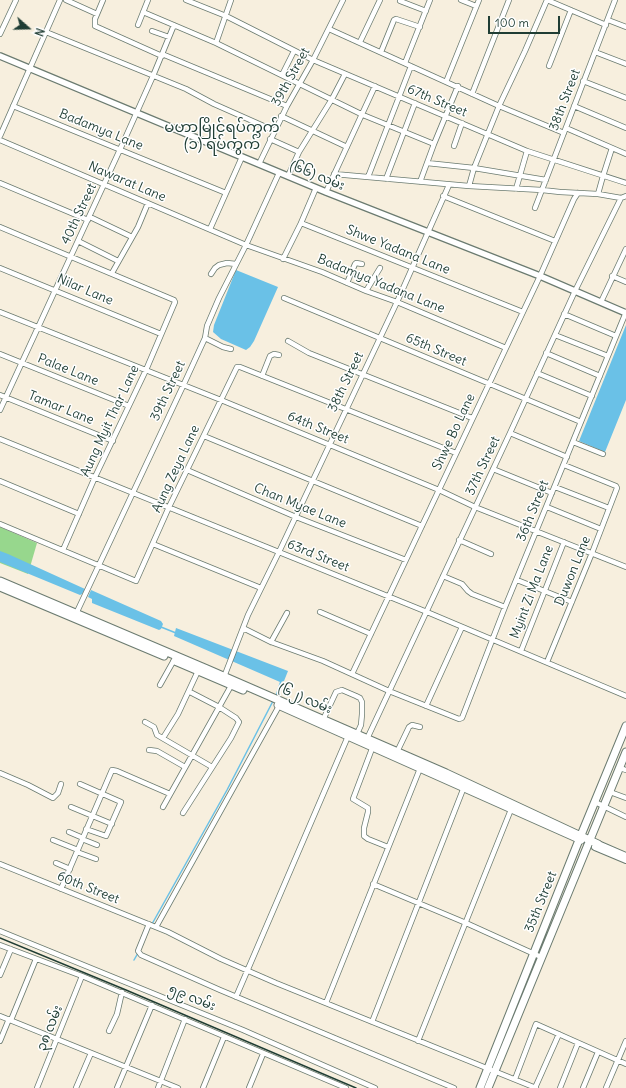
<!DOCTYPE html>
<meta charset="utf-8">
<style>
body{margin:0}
#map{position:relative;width:626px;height:1088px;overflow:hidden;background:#f7efde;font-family:Delius,sans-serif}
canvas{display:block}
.north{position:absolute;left:8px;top:8px;width:40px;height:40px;-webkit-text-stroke:3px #fff;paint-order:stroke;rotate:110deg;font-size:11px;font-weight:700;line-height:16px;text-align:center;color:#1f3d34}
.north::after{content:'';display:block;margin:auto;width:14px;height:18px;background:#1f3d34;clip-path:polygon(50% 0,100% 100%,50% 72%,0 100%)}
.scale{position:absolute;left:488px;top:16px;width:72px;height:18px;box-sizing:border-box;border:2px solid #1f3d34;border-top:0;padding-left:5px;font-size:12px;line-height:14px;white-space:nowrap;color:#1f3d34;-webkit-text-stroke:3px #fff;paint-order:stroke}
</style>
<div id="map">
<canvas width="626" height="1088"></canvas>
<div class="north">N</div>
<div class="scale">100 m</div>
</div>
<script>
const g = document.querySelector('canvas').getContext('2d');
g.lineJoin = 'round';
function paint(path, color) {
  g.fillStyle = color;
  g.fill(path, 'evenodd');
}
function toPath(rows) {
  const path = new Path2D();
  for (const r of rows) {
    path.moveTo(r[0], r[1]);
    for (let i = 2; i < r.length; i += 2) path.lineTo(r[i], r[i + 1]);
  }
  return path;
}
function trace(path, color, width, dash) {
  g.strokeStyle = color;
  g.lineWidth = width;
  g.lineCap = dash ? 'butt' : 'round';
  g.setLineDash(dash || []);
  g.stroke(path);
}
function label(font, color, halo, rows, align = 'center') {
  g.font = font + ' Delius,"Noto Sans Myanmar",sans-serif';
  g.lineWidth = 3;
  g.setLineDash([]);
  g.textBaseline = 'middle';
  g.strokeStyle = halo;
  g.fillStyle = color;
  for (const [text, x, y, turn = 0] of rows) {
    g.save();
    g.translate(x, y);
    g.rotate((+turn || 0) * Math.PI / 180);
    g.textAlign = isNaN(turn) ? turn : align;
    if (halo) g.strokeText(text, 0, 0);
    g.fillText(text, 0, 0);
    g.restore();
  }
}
const green = toPath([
 [0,527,37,543,28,574,0,563]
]);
const water = toPath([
 [236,270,278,287,254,341,250,347,246,350,221,339,213,332,214,325],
 [626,325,626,400,605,452,579,441],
 [0,551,8,554,85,589,82,594,80,595,0,562],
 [91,590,161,621,163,624,161,629,159,630,92,603,92,599,88,597],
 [176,628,288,671,284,681,280,682,174,636]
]);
const stream = toPath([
 [161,627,176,633],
 [276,696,281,681],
 [152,924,227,790,273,701],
 [134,960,138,953]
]);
const minor = toPath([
 [66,0,97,14],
 [103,0,95,19,95,26,162,56],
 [186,0,226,16,313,60,527,151,626,183],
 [461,0,476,6],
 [547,0,606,25],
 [400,1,426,11],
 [143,12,216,43,363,115,434,144],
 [608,20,626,27],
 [138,25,148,0],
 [329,29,499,106,564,133],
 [152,31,169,37],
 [46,32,186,89,214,104,275,131],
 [0,34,16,0],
 [360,42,380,0],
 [216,43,231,0],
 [381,52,394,20,396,19,420,27],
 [595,52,626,64],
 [162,54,287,106],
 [405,63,430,0],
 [549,66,571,10],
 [282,75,294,51],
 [583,81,626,98],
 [446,82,479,0],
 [472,94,509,0],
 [13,106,226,193],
 [574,106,626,128],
 [281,116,347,147],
 [566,128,626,154],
 [0,136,60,0],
 [270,139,299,152],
 [0,140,246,245,322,272,366,291,397,302,506,348],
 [454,146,462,123],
 [427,163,474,168,546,180],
 [259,164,287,106,313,60,343,0],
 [334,174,469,186,542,190,560,192,598,194,621,198,626,196],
 [288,176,299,152,332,99,345,74],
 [368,177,411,66],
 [386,179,415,103],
 [420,182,434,144,458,86],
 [0,183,88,220],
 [469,186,474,168,499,106,525,51,547,0],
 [316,188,301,223,523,312],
 [516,189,527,151],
 [326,192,375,86],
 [598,194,603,176,612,148],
 [443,196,555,241],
 [535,208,615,0],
 [90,217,132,237],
 [0,227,174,300,175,302,146,370,95,477,63,550],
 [210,229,242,157],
 [78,241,118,261],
 [283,259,301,223],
 [0,268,161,334],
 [112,273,138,227,148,203],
 [211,274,215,268,219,265,227,263,236,264],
 [612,276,626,282],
 [347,283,355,264,356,263,362,264],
 [366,291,380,268],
 [284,298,581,422],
 [601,302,626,249],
 [0,312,221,400,439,490,475,507,626,567],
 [564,314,616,336],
 [555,335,608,356],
 [205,338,223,347,231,349],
 [288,341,309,353,472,418],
 [546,353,600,376],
 [0,354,129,406],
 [537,373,592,396],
 [262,376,270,356,274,354,279,355],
 [0,395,113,441],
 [0,410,123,143,153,76,174,25],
 [510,433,567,457],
 [204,436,422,526],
 [0,439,427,612,626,696],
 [573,442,603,454],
 [493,469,552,493],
 [187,470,296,517,406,560],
 [0,481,79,514],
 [555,487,609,508],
 [547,507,601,529],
 [0,524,136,581,169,507,237,367,240,367,456,453],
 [459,540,491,554],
 [153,544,261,588],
 [443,576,462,584,468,591,472,594,505,607],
 [517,580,572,602],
 [320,612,371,634],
 [75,616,183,386,205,338,207,326,219,298,246,245,279,173],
 [243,628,271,642,323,661,389,691,459,719,462,718,505,607,626,312],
 [271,642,287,613],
 [521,651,564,542],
 [547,662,592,553,617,488,616,486,564,465],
 [352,674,540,276,574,199,578,193],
 [224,677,248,615,279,552,397,302,449,185],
 [160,685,174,660],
 [426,706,462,627],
 [323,720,336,692,342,690,356,696,360,698,362,702,362,714,361,725,356,736],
 [145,722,154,727,157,735,212,767],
 [163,738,178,714,198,671],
 [366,741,510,433,575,291,621,198],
 [373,746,353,799,368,808,368,812,364,828,364,836,368,839,388,847],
 [149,750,157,751,185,767],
 [397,752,409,727,412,725,420,727],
 [620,768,626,770],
 [0,773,28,785,53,798,58,793,61,784],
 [80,784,121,802,106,836,86,829],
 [610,792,626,798],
 [595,802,626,817],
 [71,807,112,824],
 [163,807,232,684],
 [183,813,231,738,239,722,236,718,219,707,190,692],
 [69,832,83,838],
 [82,839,97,845],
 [53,840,78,850],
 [77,852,96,859],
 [56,863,70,869],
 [0,864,168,932,221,959,276,983,536,1088],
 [373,884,466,923,541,957],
 [61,889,112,770,117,771,170,794],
 [149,924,138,951,141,955,220,990,454,1088],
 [156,927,279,706],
 [0,931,243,1030,375,1088],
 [0,945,82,976,346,1088],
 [0,975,11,949],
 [236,997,349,734],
 [326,1003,421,766],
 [0,1016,178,1088],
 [11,1020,36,959],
 [372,1022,464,787],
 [109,1031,117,1014,122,992],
 [0,1041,9,1019],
 [418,1041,512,807],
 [515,1079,536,1024,626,1064],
 [37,1088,82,976],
 [76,1088,91,1053],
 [117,1088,152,1005],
 [158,1088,185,1019],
 [203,1088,224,1037],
 [249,1088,263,1054],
 [535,1088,559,1034],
 [560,1088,578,1043],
 [583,1088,598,1052],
 [606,1088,626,1041]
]);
const tertiary = toPath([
 [0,56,326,192,540,276,626,313]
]);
const secondary = toPath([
 [598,844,626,856],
 [595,847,626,860]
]);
const primary = toPath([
 [0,581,207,669,446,773,598,844],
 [0,587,164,656],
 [175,661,243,690],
 [278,705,581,840],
 [480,1088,579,840,626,726],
 [488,1088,626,752]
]);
const rail = toPath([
 [0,938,126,990,356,1088]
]);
const streetNames = [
 ["39th Street",291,77,-61],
 ["38th Street",565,100,-69],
 ["67th Street",437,101,23],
 ["Badamya Lane",101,130,22],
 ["(၆၆) လမ်း",317,176,22],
 ["Nawarat Lane",127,182,23],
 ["40th Street",79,214,-65],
 ["Shwe Yadana Lane",398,250,22],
 ["Badamya Yadana Lane",381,284,22],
 ["Nilar Lane",85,290,23],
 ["65th Street",436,350,23],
 ["Palae Lane",68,370,22],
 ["38th Street",346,382,-64],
 ["39th Street",168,391,-65],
 ["Tamar Lane",61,408,22],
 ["Aung Myit Thar Lane",110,421,-65],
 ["64th Street",318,428,22],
 ["Shwe Bo Lane",454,432,-65],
 ["37th Street",483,466,-65],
 ["Aung Zeya Lane",176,469,-65],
 ["Chan Myae Lane",300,506,22],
 ["36th Street",533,511,-68],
 ["63rd Street",318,556,22],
 ["Duwon Lane",573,571,-68],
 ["Myint Zi Ma Lane",532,592,-69],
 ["(၆၂) လမ်း",305,699,23],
 ["60th Street",88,888,22],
 ["35th Street",541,902,-68],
 ["၅၉ လမ်း",192,998,22],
 ["၃၈ လမ်း",50,1028,-68]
];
const quarterNames = [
 ["မဟာမြိုင်ရပ်ကွက်",222,128],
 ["(၁) ရပ်ကွက်",222,145]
];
paint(green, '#97d78d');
paint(water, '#6ac1e7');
trace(stream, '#6ac1e7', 1.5);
trace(minor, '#6b7b70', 6);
trace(tertiary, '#6b7b70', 8);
trace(secondary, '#6b7b70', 8);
trace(primary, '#6b7b70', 9);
trace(minor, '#fff', 4.5);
trace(tertiary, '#fff', 5.5);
trace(secondary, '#fff', 6);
trace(primary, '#fff', 7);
trace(rail, '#1f3d34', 1.5);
label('13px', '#1f3d34', '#fff', streetNames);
label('15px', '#1f3d34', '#fff', quarterNames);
</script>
